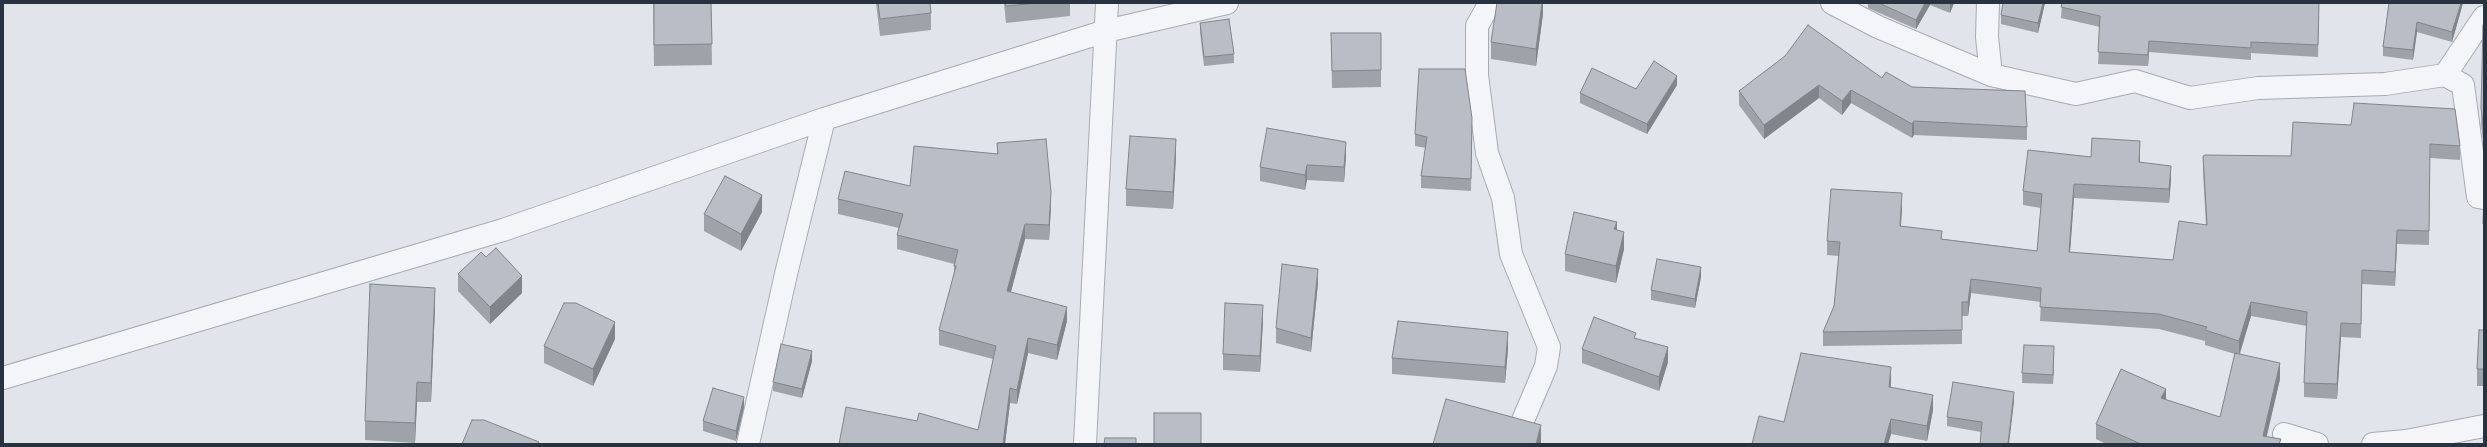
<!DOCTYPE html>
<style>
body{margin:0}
#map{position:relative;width:2487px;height:447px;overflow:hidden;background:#e1e4ea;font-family:Roboto,sans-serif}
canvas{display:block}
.frame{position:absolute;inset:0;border:4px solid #293241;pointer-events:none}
</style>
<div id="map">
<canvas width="2487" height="447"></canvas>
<div class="frame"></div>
</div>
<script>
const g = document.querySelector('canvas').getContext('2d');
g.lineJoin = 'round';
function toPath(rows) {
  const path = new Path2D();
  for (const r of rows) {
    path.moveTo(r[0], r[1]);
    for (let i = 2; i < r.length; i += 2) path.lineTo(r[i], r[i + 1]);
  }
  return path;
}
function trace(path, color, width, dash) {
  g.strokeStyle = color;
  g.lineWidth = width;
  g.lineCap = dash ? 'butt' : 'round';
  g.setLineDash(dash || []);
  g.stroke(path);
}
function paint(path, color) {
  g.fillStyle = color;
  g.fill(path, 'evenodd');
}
const minor = toPath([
 [1490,3,1477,26,1477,75,1487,153,1503,198,1511,254,1549,347,1546,366,1521,425],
 [1832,3,1878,27,1991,75,2076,94,2135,81,2190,98,2258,88,2385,84,2445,75,2484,17],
 [1988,3,1987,37,1991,75],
 [2445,75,2463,85,2478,197,2484,198],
 [3,378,503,230,824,119,1106,31,1227,3],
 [2284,434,2317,444],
 [748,444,786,274,824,119],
 [1085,444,1107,3],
 [2373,444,2406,441,2484,426]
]);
const wall = toPath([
 [653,3,711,3,712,65,654,66],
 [876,3,930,3,931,13,931,30,880,36],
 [1004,3,1070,3,1070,16,1006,23],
 [1543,3,1543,14,1536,66,1491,59,1491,42],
 [1868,3,1954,3,1950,13,1930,5,1916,29,1868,8],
 [2045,3,2038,33,2001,24,2001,15],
 [2062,3,2319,3,2318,57,2251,53,2251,60,2149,52,2148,66,2098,64,2100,27,2061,18],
 [2389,3,2463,3,2452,42,2417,32,2413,60,2383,56,2383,47],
 [1200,23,1234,54,1234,63,1204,66,1200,32],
 [2484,23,2484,148,2481,125],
 [1331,33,1381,70,1381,87,1332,88],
 [1882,78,1912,87,2027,127,2027,140,1914,135,1912,138,1851,103,1842,115,1819,98,1764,139,1739,105,1739,91],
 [1677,85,1647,134,1580,103,1580,93],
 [1472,118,1471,191,1421,188,1421,176,1426,148,1415,146,1415,134],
 [2293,122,2460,146,2460,160,2430,158,2429,245,2397,244,2395,286,2362,284,2361,338,2341,337,2337,399,2304,397,2304,383,2307,326,2251,316,2240,354,2280,379,2266,437,2281,444,2106,444,2096,439,2096,424,2166,400,2220,417,2235,354,2205,345,2205,341,2159,329,2040,321,2041,302,1971,293,1968,316,1962,316,1962,344,1823,346,1823,332,1834,306,1839,256,1827,255,1827,241,1902,207,1901,226,1942,239,2037,251,2041,208,2023,205,2023,191,2091,157,2140,155,2140,162,2171,180,2169,203,2074,198,2070,252,2173,260,2206,225,2203,171,2203,156,2291,156],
 [997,143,1051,206,1049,240,1025,239,1011,292,1067,321,1057,360,1028,353,1017,404,1010,403,1005,444,917,421,978,430,993,359,939,345,939,330,954,275,954,264,897,249,897,235,899,228,838,214,838,199,910,186,997,154],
 [1176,156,1173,209,1126,206,1126,189],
 [1346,156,1344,182,1307,180,1305,190,1260,181,1260,167],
 [2484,194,2484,240,2483,240],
 [762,212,741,251,704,231,704,214],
 [1624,249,1616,283,1565,271,1565,254],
 [486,257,522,293,490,324,458,291,458,274],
 [1701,277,1695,308,1651,300,1651,290],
 [1318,283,1311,352,1276,343,1276,328],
 [435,307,431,402,417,402,415,443,365,440,365,421],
 [1263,321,1260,372,1223,370,1223,354],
 [2484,330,2484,386,2477,386,2477,369],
 [1636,338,1668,362,1659,391,1582,363,1582,349],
 [615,339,593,386,544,363,544,346],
 [1508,349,1505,383,1392,374,1392,358],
 [2054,356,2053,384,2022,383,2022,373],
 [812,361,802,398,773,391,773,382],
 [1891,382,1891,387,1933,410,1927,441,1891,434,1888,444,1752,444,1784,422],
 [2014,402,1981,432,1947,426,1947,417],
 [744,407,736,441,703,431,703,421]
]);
const shadedWall = toPath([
 [1542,3,1543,3,1543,14,1536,66,1536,49],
 [1925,3,1930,3,1930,5,1916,29,1916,20],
 [1950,3,1954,3,1950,13],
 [2043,3,2045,3,2038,33,2038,23],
 [2461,3,2463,3,2452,42,2452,32],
 [2417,22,2417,32,2413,60,2413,50],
 [2149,41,2149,52,2148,66,2148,55],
 [1677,76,1677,85,1647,134,1647,124],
 [1819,85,1819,98,1764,139,1764,125],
 [1851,90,1851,103,1842,115,1842,101],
 [1914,121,1914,135,1912,138,1912,124],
 [1176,139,1176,156,1173,209,1173,192],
 [2140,141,2140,155,2139,176,2139,162],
 [1346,142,1346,156,1344,182,1344,167],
 [1307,165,1307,180,1305,190,1305,175],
 [2171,166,2171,180,2169,203,2169,189],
 [2074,184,2074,198,2069,267,2069,252],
 [1051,192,1051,206,1049,240,1049,225],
 [1902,193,1902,207,1900,240,1900,226],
 [762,195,762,212,741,251,741,234],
 [1617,222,1617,239,1614,229],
 [1025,224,1025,239,1007,306,1007,291],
 [2397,230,2397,244,2395,286,2395,272],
 [1624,232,1624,249,1616,283,1616,266],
 [1701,267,1701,277,1695,308,1695,299],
 [1318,269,1318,283,1311,352,1311,338],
 [522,276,522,293,490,324,490,307],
 [1971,279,1971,293,1968,316,1968,302],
 [435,288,435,307,431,402,431,383],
 [2251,302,2251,316,2239,355,2239,341],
 [1263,305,1263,321,1260,372,1260,356],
 [1067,307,1067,321,1057,360,1057,345],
 [615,322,615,339,593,386,593,369],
 [2341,323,2341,337,2337,399,2337,384],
 [1508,332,1508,349,1505,383,1505,367],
 [1028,338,1028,353,1017,404,1017,390],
 [2054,346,2054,356,2053,384,2053,375],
 [1668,347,1668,362,1659,391,1659,377],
 [812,351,812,361,802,398,802,389],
 [2280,363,2280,379,2265,444,2263,436],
 [1891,367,1891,382,1889,402,1889,387],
 [417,382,417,402,415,443,415,423],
 [1010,388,1010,403,1005,444,1003,444],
 [2166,389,2166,404,2161,398],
 [2014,392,2014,402,2009,444,2008,444],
 [1933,395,1933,410,1927,441,1927,426],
 [744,397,744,407,736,441,736,431],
 [1891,419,1891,434,1888,444,1884,444],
 [1541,425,1541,444,1536,444]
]);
const building = toPath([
 [654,3,711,3,712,44,654,45,654,3],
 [878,3,930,3,931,13,880,19,878,3],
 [1005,3,1037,3,1006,6,1005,3],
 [1497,3,1542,3,1536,49,1491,42,1497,3],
 [1879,3,1925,3,1916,20,1879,3],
 [2003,3,2043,3,2038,23,2001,15,2003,3],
 [2062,3,2319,3,2318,45,2251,42,2251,48,2149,41,2148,55,2098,52,2100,16,2061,7,2062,3],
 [2389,3,2461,3,2452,32,2417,22,2413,50,2383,47,2389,3],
 [1229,19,1234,54,1204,57,1200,23,1229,19],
 [2484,23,2484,131,2481,108,2483,25,2484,23],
 [1808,25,1882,78,1886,72,1912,87,2025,91,2027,127,1914,121,1912,124,1851,90,1842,101,1819,85,1764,125,1739,91,1785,56,1808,25],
 [1331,33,1381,33,1381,70,1332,71,1331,33],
 [1654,61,1677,76,1647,124,1580,93,1592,68,1636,89,1654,61],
 [1419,69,1465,69,1472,118,1471,179,1421,176,1427,137,1415,134,1419,69],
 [2354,103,2455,109,2460,146,2430,144,2429,231,2397,230,2395,272,2362,270,2361,324,2341,323,2337,384,2304,383,2307,312,2251,302,2239,341,2205,330,2207,327,2159,314,2040,307,2041,288,1971,279,1968,302,1962,302,1962,330,1823,332,1834,306,1840,242,1827,241,1831,189,1902,193,1900,226,1942,231,1941,239,2037,251,2042,194,2023,191,2028,150,2091,157,2092,138,2140,141,2139,162,2171,166,2169,189,2074,184,2069,252,2173,260,2179,221,2207,225,2203,156,2205,155,2291,156,2293,122,2351,125,2354,103],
 [1267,128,1346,142,1344,167,1307,165,1305,175,1260,167,1267,128],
 [1130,136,1176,139,1173,192,1126,189,1130,136],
 [1046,139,1051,192,1049,225,1025,224,1007,291,1067,307,1057,345,1028,338,1017,390,1010,388,1003,444,839,444,846,407,917,421,919,413,978,430,996,346,939,330,956,266,954,266,958,250,897,235,903,214,838,199,845,171,910,186,914,146,998,154,997,143,1046,139],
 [725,176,762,195,741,234,704,214,725,176],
 [2484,194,2484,224,2483,224,2484,194],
 [1574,212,1617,222,1614,229,1624,232,1616,266,1565,254,1574,212],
 [496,248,522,276,490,307,458,274,481,252,486,257,496,248],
 [1657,259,1701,267,1695,299,1651,290,1657,259],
 [1282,264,1318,269,1311,338,1276,328,1282,264],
 [370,284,435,288,431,383,417,382,415,423,365,421,370,284],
 [564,303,576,303,615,322,593,369,544,346,564,303],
 [1225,303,1263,305,1260,356,1223,354,1225,303],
 [1594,317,1636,333,1634,338,1668,347,1659,377,1582,349,1594,317],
 [1398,321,1508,332,1505,367,1392,358,1398,321],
 [2479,330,2484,330,2484,369,2477,369,2479,330],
 [781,344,812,351,802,389,773,382,781,344],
 [2024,345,2054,346,2053,375,2022,373,2024,345],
 [1801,353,1891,367,1889,387,1933,395,1927,426,1891,419,1884,444,1752,444,1759,416,1784,422,1801,353],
 [2235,353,2280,363,2263,436,2281,439,2279,444,2141,444,2096,424,2121,369,2166,389,2161,398,2220,417,2235,353],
 [1953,382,2014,392,2008,444,1980,444,1982,422,1947,417,1953,382],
 [713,388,744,397,736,431,703,421,713,388],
 [1446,399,1541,425,1536,444,1433,444,1446,399],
 [1154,413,1201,413,1201,444,1154,444,1154,413],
 [472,420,484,420,539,442,538,444,462,444,472,420],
 [1105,438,1136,438,1136,444,1104,444,1105,438]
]);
trace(minor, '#a6abb4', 24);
trace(minor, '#f4f5f8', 22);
paint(wall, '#9ea3aa');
paint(shadedWall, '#81848b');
paint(building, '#b8bdc6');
trace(building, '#81848b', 1);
</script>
